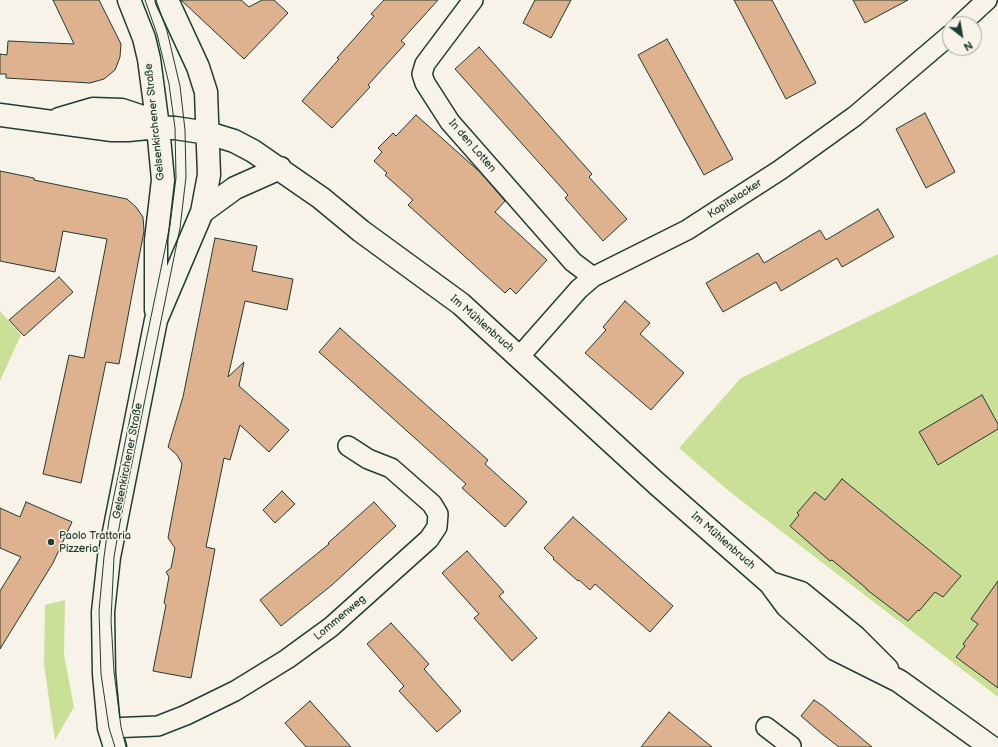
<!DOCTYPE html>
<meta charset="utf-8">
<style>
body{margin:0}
#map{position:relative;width:998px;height:747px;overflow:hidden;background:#f7f3e8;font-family:"Balsamiq Sans",sans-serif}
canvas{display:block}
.north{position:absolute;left:942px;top:16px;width:40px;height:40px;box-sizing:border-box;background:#f7f3e8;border:1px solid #a1aaa0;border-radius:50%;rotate:149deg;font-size:11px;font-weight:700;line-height:16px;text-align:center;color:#1f3d34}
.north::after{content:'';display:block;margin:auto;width:14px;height:18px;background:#1f3d34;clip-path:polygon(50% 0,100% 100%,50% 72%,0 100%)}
</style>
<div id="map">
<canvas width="998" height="747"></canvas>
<div class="north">N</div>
</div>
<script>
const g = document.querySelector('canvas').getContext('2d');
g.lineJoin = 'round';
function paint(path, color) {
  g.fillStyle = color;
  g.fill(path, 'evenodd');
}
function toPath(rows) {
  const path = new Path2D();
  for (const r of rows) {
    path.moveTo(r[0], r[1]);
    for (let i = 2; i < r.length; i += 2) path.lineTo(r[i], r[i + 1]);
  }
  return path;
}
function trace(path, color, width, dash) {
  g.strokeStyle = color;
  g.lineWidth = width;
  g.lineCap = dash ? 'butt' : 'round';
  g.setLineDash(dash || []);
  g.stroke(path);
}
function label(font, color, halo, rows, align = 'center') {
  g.font = font + ' "Balsamiq Sans",sans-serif';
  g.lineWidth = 3;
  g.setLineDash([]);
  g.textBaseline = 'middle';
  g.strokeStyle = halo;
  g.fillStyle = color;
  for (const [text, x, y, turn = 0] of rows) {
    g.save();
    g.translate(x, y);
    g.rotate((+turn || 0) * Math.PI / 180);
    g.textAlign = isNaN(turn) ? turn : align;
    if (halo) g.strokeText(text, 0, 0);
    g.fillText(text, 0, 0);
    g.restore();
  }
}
const green = toPath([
 [998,254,998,697,730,492,679,448,741,378],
 [0,311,21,335,0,381],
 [65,600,64,655,74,707,55,740,44,665,45,605]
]);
const building = toPath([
 [53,0,99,0,121,44,120,57,115,70,104,79,90,83,6,78,6,74,0,74,0,54,7,55,8,41,74,44,53,0],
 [181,0,241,0,249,7,262,0,274,0,288,13,244,59,181,0],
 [384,0,438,0,401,41,405,44,368,85,370,87,332,128,302,101,339,59,337,58,374,16,371,14,384,0],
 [535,0,571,0,551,38,523,23,535,0],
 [734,0,772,0,816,83,786,99,734,0],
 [853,0,908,0,865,23,853,0],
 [667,39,733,159,704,175,638,55,667,39],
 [479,47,592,174,589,177,627,219,603,241,565,198,568,195,455,69,479,47],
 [925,113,955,172,926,188,896,129,925,113],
 [416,115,481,173,505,201,495,212,547,260,516,294,510,288,505,293,408,205,413,200,385,175,387,173,374,161,382,152,378,148,393,133,396,136,416,115],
 [0,171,34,178,34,180,127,199,136,207,143,217,144,231,119,364,106,362,81,483,43,474,69,355,84,358,107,239,63,231,55,272,0,261,0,171],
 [878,209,894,237,842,267,837,258,781,291,776,282,723,312,706,283,758,253,764,263,820,230,826,240,878,209],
 [215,238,257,246,252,271,293,279,287,310,245,301,228,377,244,362,239,386,289,430,269,452,240,425,230,460,224,458,206,547,215,549,191,678,153,671,166,605,164,603,169,577,166,572,171,568,175,548,168,538,182,464,177,455,168,447,183,397,215,238],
 [59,277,73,292,24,336,9,320,59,277],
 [625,301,650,323,640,334,684,373,651,410,585,353,606,330,603,327,625,301],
 [340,328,488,460,485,464,527,502,505,527,462,488,466,484,319,352,340,328],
 [982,395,998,424,998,429,938,465,919,432,982,395],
 [842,479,961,576,943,597,935,592,919,611,918,610,908,621,866,589,866,588,832,560,830,561,790,526,799,515,797,513,815,492,825,500,842,479],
 [282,491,295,504,275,523,263,510,282,491],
 [26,502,72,522,53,563,0,649,0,591,21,557,0,548,0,508,20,517,26,502],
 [374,502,396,526,332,585,281,626,260,600,329,544,328,543,374,502],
 [573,517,673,606,650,632,595,584,590,590,579,580,578,581,553,559,554,558,544,548,573,517],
 [467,551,504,592,499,596,537,638,512,661,474,618,479,614,442,573,467,551],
 [998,581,998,688,956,657,965,646,963,644,978,624,971,619,998,581],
 [391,623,429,664,424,669,461,711,437,732,399,691,404,686,367,644,391,623],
 [814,700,823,706,872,747,839,747,822,734,801,716,814,700],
 [310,701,351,747,306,747,285,723,310,701],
 [669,712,712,747,641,747,669,712]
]);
const street = toPath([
 [473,0,425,64,422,74,425,83,450,122,573,262,593,277],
 [961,24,987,0],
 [519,357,579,289,593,277,687,230,780,170,855,116,950,35],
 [766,727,791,746,790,747],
 [109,728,158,726,186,715,235,691,287,659,331,627,429,539,437,527,438,514,432,504,391,468,368,459,348,446]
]);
const secondary = toPath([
 [129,0,144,38,149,59,158,127,163,180,156,240,156,310],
 [0,115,112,130,128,130,158,127,175,128,208,133,234,141,253,151,321,198,361,231,461,304,656,483,770,583,787,606,835,649,899,681,991,747],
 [59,119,93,109,122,110,140,116,158,127],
 [202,212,235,188,280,168],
 [770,583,801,593,855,637,887,669],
 [115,747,109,728,104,674,103,612,109,557,156,320,202,212,209,175,206,92,198,67,167,0]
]);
const tram = toPath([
 [115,747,109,728,101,674,99,611,104,557,109,520,170,225,176,178,175,128,169,84,157,34,145,0],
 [126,747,121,727,114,672,111,620,114,557,121,517,180,228,186,177,185,130,180,86,167,31,156,0]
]);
const markers = [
 [51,542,4,"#1f3d34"]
];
const streetNames = [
 ["Gelsenkirchener Straße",155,122,-96],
 ["In den Lotten",472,146,49],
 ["Kapitelacker",735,199,-33],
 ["Im Mühlenbruch",482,324,41],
 ["Gelsenkirchener Straße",128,461,-79],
 ["Im Mühlenbruch",723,541,41],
 ["Lommenweg",340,618,-40]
];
const poiNames = [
 ["Paolo Trattoria",59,536],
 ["Pizzeria",59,549]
];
paint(green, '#c9e096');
paint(building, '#deb18f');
trace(building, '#1f3d34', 1);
trace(street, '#1f3d34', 22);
trace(secondary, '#1f3d34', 25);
trace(street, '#f7f3e8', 19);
trace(secondary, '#f7f3e8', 22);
trace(tram, '#1f3d34', 1);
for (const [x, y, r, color] of markers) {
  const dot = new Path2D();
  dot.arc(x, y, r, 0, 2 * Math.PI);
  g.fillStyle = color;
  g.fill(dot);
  trace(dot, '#f7f3e8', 1.5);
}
label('11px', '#1f3d34', '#f7f3e8', streetNames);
label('11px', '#1f3d34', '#f7f3e8', poiNames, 'left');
</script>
